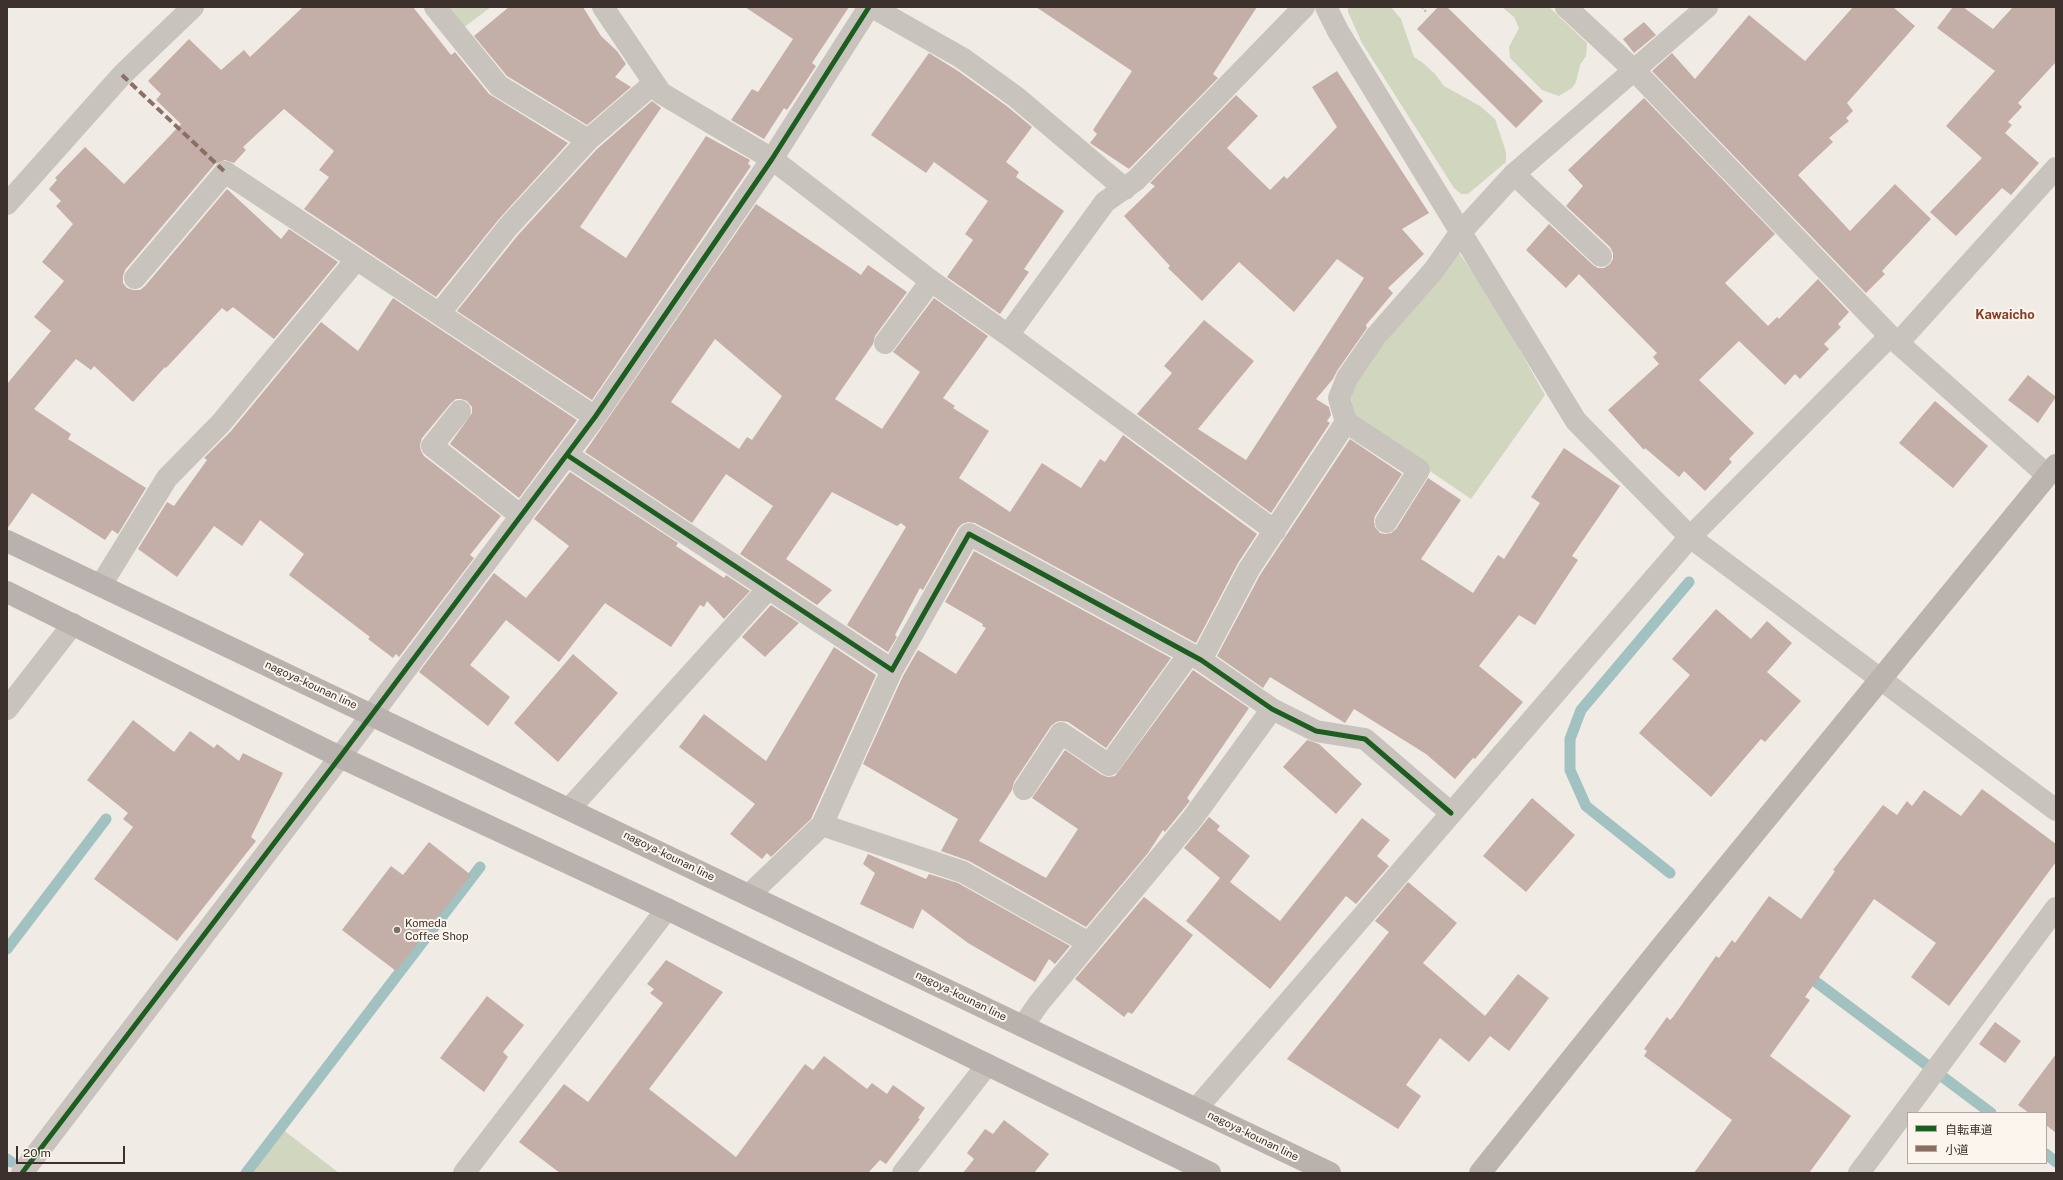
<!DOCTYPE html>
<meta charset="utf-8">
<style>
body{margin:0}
#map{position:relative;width:2063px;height:1180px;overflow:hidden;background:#f0ebe5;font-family:"Public Sans","Noto Sans JP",sans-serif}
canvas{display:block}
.frame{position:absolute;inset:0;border:8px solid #3b302b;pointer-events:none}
.legend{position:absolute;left:1907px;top:1112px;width:140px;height:52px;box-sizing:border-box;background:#fbf5ee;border:1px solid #aea6a0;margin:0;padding:5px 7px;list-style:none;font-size:12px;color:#3b302b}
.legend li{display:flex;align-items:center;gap:8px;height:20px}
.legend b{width:20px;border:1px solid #aea6a0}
.scale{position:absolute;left:16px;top:1146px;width:109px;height:18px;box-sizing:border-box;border:2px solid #3b302b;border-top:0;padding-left:5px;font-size:12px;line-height:14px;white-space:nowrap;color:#3b302b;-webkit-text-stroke:3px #fbf5ee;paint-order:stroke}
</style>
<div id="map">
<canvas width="2063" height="1180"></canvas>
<div class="frame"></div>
<ul class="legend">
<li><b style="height:5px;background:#1b5e20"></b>自転車道</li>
<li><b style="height:5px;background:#8d6e63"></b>小道</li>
</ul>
<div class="scale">20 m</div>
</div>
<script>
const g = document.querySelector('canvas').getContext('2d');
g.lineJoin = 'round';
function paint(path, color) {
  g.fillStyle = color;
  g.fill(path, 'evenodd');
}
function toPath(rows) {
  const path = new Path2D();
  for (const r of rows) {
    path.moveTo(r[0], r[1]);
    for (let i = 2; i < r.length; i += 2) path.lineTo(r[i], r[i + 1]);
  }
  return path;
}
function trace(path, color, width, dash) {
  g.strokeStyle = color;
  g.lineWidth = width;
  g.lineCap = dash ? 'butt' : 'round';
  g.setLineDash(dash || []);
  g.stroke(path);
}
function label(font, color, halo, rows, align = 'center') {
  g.font = font + ' "Public Sans",sans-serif';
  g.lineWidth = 4;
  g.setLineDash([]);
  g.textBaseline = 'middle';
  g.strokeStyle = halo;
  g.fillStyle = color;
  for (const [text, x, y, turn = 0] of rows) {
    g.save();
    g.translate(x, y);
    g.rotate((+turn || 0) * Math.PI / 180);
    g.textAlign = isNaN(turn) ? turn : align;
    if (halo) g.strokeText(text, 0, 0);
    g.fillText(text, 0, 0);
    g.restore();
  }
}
const green = toPath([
 [446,7,491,7,463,28],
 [1348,7,1391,7,1401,19,1414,57,1423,63,1435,74,1444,86,1480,106,1495,119,1506,152,1506,162,1468,194,1461,194,1454,188,1362,43,1348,12],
 [1502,7,1549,7,1587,43,1586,56,1580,65,1576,82,1572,88,1559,96,1542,90,1510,58,1509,47,1519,28,1514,17],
 [1457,250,1491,299,1545,395,1471,499,1355,420,1351,398,1354,382],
 [282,1129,339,1173,249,1173]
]);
const stream = toPath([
 [1670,873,1586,806,1570,770,1570,739,1581,710,1689,582],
 [7,949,106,819],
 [1804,973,1991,1113],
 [2046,1154,2056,1162],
 [7,1159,11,1162],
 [246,1173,480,867]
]);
const building = toPath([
 [303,7,413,7,451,55,455,52,489,94,568,143,499,219,436,297,304,209,329,177,319,170,334,151,284,109,243,147,246,150,234,163,225,160,215,164,125,270,123,276,123,283,127,288,133,290,140,290,145,286,227,189,281,239,289,229,338,262,274,339,233,307,227,312,222,308,166,368,165,367,133,402,94,366,91,370,76,359,34,409,71,434,68,439,146,488,118,534,112,530,105,540,32,493,7,529,7,384,51,331,34,317,64,281,42,262,73,224,56,206,61,201,49,189,57,180,55,178,85,147,124,184,181,124,156,100,161,94,148,81,189,39,221,70,244,50,250,57],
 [509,7,583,7,601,36,617,51,626,64,615,77,631,87,587,125,507,76,474,36],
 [745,7,849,7,812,63,816,66,787,110,784,108,764,139,731,120,752,89,758,92,793,39],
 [1036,7,1257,7,1213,74,1218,78,1129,169,1090,143,1097,134,1093,130,1132,71],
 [1438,7,1447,7,1543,101,1516,128,1417,29],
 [1853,7,1893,7,1915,26,1847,103,1853,111,1846,118,1849,121,1829,138,1833,142,1798,175,1850,231,1895,184,1931,219,1882,271,1885,274,1866,293,1652,71,1672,53,1695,79,1749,15,1805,61],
 [1953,7,1963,7,1993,29,2013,7,2056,7,2056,62,2018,103,2022,107,2008,122,2012,125,2005,133,2039,163,2011,195,2002,188,1956,236,1930,212,1982,158,1946,126,1995,71,1937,28],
 [1644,22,1656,35,1634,53,1623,39],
 [929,53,958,71,1008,107,1032,127,1006,162,1019,172,1016,177,1064,211,1024,269,1029,272,1000,314,947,277,973,240,965,234,988,201,934,162,926,173,871,135],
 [1337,71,1429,213,1402,229,1424,254,1388,288,1393,293,1366,325,1367,328,1337,371,1333,379,1316,399,1329,407,1331,415,1327,421,1330,423,1271,513,1137,414,1172,373,1164,366,1204,320,1254,361,1198,429,1246,460,1364,278,1337,259,1294,312,1239,262,1202,301,1168,268,1170,266,1124,216,1155,186,1150,183,1236,95,1258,116,1227,148,1270,190,1284,176,1287,179,1337,127,1312,87],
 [1644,98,1775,234,1725,283,1768,326,1777,317,1779,319,1818,279,1849,312,1838,324,1841,327,1824,344,1829,349,1800,379,1795,374,1785,385,1739,341,1699,380,1754,433,1729,459,1732,462,1705,491,1684,471,1679,477,1645,448,1644,450,1608,410,1659,364,1653,357,1657,353,1579,274,1566,288,1526,250,1549,224,1593,265,1598,268,1604,268,1610,264,1613,259,1613,253,1610,247,1566,206,1583,186,1568,170],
 [652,101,661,108,580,227,626,258,706,136,750,160,748,164,751,166,592,400,457,311,518,235,597,149],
 [756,204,861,275,868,265,907,292,875,336,873,344,835,399,882,429,920,372,893,352,934,298,988,336,943,398,955,406,953,408,989,431,959,478,1010,512,1042,463,1081,488,1100,459,1105,462,1123,435,1257,534,1238,563,1196,643,975,523,968,522,962,524,958,528,923,590,920,588,895,635,897,637,888,652,847,625,906,527,901,523,897,526,832,492,786,559,832,590,817,605,740,554,773,506,726,474,692,523,585,452],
 [715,339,782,396,752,440,747,437,739,449,671,402],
 [393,298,577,420,519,498,450,444,472,413,472,407,467,401,461,399,456,399,451,403,422,438,420,445,421,451,424,456,501,516,470,555,474,558,399,657,396,654,393,658,368,639,370,637,289,575,304,554,260,520,242,546,214,526,177,577,138,549,167,502,174,506,207,460,204,458,231,431,321,322,358,351],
 [2028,375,2056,397,2038,423,2008,400],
 [1935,401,1988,446,1953,488,1899,443],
 [1350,439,1402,474,1375,516,1374,521,1375,527,1380,533,1385,534,1391,533,1396,529,1428,478,1461,500,1421,559,1473,593,1498,555,1504,559,1540,503,1531,497,1564,448,1620,486,1572,556,1578,560,1535,625,1519,615,1479,666,1523,702,1475,759,1473,758,1455,779,1426,754,1354,709,1345,723,1270,677,1263,688,1217,656,1260,575],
 [570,472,678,543,676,546,724,578,726,575,750,591,724,619,707,601,704,607,700,605,671,647,605,603,559,662,506,620,470,665,510,697,488,726,419,672,494,573,526,598,569,546,534,519],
 [974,551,1171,658,1106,748,1068,722,1061,721,1056,722,1051,726,1014,782,1012,790,979,841,1046,878,1078,829,1032,798,1065,750,1102,775,1108,777,1115,776,1193,670,1249,708,1187,798,1190,801,1182,811,1165,832,1163,830,1148,853,1086,927,969,861,941,851,958,819,863,764,903,676,918,650,956,674,986,628,982,626,983,624,945,602],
 [771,605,799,623,765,657,742,637],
 [1716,609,1751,639,1767,621,1792,643,1767,672,1801,701,1765,742,1761,739,1711,797,1639,733,1690,675,1672,659],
 [834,647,876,675,811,819,771,857,767,853,762,859,730,834,755,804,679,747,704,714,766,761],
 [573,654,618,693,558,762,514,723],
 [133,720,174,752,190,731,214,748,217,744,239,761,243,753,283,773,251,837,256,841,177,941,94,879,133,827,123,819,128,813,87,780],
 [1307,740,1319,744,1362,784,1336,814,1283,767],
 [1982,789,2056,844,2056,862,1994,946,1949,1006,1911,977,1936,943,1874,899,1805,997,1810,1000,1770,1056,1851,1116,1809,1173,1694,1173,1732,1120,1644,1056,1647,1051,1644,1049,1667,1017,1670,1020,1673,1017,1716,956,1719,958,1732,940,1735,943,1769,896,1801,919,1835,871,1833,870,1883,805,1897,815,1907,801,1912,806,1924,790,1961,816],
 [1532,798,1575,835,1526,892,1483,856],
 [1209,817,1220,826,1217,830,1250,856,1230,882,1280,921,1362,818,1390,840,1377,856,1389,866,1356,904,1346,896,1270,989,1186,921,1220,878,1184,848],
 [429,842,471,875,396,971,342,930,391,866,403,875],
 [868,854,926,879,929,874,958,883,1070,946,1055,964,1049,959,1035,982,968,943,922,909,913,929,860,904,875,873,863,864],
 [1408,882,1457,923,1423,963,1485,1016,1518,974,1549,998,1509,1051,1490,1036,1469,1062,1440,1038,1406,1085,1421,1096,1398,1129,1287,1059,1389,932,1375,921],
 [1144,897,1193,935,1132,1014,1128,1012,1124,1017,1075,979],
 [666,960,723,992,649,1089,736,1157,805,1064,813,1070,824,1056,867,1089,872,1083,887,1094,893,1085,925,1108,918,1118,920,1119,886,1164,880,1160,868,1173,560,1173,519,1142,564,1084,588,1102,663,1003,650,993,654,989,647,984],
 [487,996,524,1025,503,1052,508,1057,484,1092,440,1058],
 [1995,1022,2021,1041,2005,1063,1979,1044],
 [2056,1054,2056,1133,2046,1125,2046,1113,2029,1113,2018,1105],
 [1004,1120,1049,1154,1034,1173,963,1173,974,1159,967,1153,985,1129,993,1134]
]);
const path = toPath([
 [1422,7,1427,13]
]);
const lane = toPath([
 [1514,174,1601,256],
 [135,278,225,172],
 [885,343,931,281],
 [460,411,432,446,521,516],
 [1346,422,1419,470,1386,522],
 [1024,789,1061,733,1109,765,1189,654]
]);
const street = toPath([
 [435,7,499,86,588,140],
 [603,7,661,93,772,159,931,281,1008,335,1105,202,1136,180,1304,7],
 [872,7,962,58,1016,97,1125,189],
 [1326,7,1338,31,1576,421,1690,537,2056,810],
 [1566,7,1634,70,1890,336,2047,475],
 [225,172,595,417],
 [7,204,122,75,193,7],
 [439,314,508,227,588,140,654,83],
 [1008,335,1275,531],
 [1898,343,2056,168],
 [567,455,892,670,969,534,1201,660,1272,709,1316,731,1365,739,1451,813],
 [101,585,167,478,221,423,356,260],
 [1201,660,1249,569,1346,422,1339,398,1347,378,1376,336,1434,270,1460,233,1514,174,1707,7],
 [7,709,73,624],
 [570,808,768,589],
 [822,825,963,872,1089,943],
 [749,895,822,825,892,670],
 [1023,1026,1039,1003,1192,819,1272,709],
 [1196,1109,1690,537,1890,336],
 [22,1173,340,757,595,417,772,159,869,7],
 [464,1173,667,909],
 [903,1173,987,1065],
 [1859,1173,2056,908]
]);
const secondary = toPath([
 [1480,1173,1662,946,2056,465]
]);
const primary = toPath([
 [7,541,1330,1173],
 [7,592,340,757,667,909,1210,1173]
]);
const quiet = toPath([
 [122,75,225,172]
]);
const cycleway = toPath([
 [567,455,892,670,969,534,1201,660,1272,709,1316,731,1365,739,1451,813],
 [22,1173,340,757,595,417,772,159,869,7]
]);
const markers = [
 [397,930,4,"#7a716c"]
];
const streetNames = [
 ["nagoya-kounan line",311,685,25],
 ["nagoya-kounan line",669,856,26],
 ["nagoya-kounan line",961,996,26],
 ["nagoya-kounan line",1253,1136,26]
];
const poiNames = [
 ["Komeda",405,924],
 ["Coffee Shop",405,937]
];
const quarterNames = [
 ["Kawaicho",2005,315]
];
paint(green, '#d1d6bf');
trace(stream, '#a1c2c1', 11);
paint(building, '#c3afa7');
trace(path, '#c2bbb6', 2.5, [2, 2]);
trace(lane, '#c9c3be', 22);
trace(street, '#c9c3be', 22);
trace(secondary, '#bab3ae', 22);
trace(primary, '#b8b1ad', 22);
trace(quiet, '#8d6e63', 4, [8, 4]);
trace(cycleway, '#1b5e20', 5);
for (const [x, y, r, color] of markers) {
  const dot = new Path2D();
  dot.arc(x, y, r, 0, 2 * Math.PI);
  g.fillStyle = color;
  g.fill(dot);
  trace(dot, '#fbf5ee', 1.5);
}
label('11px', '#3b302b', '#fbf5ee', streetNames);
label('11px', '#3b302b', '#fbf5ee', poiNames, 'left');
label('bold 13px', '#8c3b22', '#fbf5ee', quarterNames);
</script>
